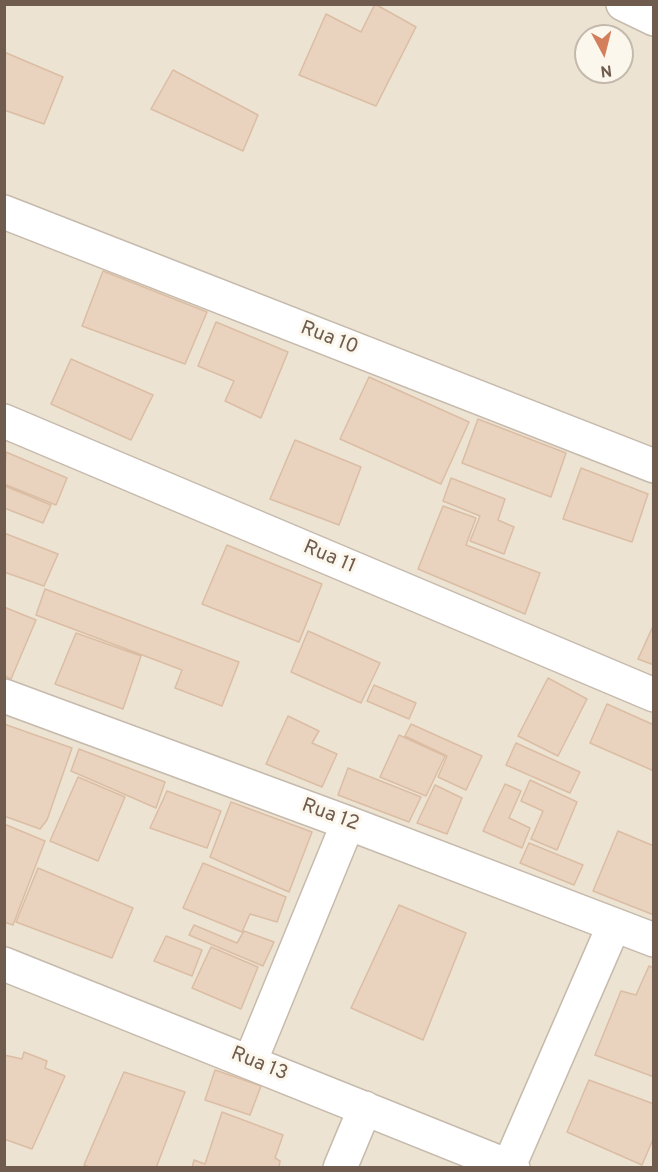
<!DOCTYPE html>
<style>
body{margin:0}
#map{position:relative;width:658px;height:1172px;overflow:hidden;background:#f9f3e6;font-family:Overpass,sans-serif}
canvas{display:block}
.frame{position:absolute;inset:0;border:6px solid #6f5c4e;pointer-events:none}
.north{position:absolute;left:574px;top:24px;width:60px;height:60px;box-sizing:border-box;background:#fcf7ec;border:2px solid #c4b9ad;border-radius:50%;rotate:173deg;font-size:16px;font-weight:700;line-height:24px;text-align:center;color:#6f5c4e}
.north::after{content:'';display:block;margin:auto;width:21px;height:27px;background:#d37f5b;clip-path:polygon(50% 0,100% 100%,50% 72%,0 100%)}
</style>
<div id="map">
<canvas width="658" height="1172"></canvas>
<div class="frame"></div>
<div class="north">N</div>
</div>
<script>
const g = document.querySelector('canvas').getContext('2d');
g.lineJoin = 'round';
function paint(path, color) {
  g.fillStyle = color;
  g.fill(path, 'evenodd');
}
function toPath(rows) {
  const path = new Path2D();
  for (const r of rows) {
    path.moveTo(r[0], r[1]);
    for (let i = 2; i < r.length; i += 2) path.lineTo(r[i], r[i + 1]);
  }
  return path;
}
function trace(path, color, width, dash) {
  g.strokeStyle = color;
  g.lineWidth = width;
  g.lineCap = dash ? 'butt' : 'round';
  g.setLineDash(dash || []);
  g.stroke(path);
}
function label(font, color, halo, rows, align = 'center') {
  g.font = font + ' Overpass,sans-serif';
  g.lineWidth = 6;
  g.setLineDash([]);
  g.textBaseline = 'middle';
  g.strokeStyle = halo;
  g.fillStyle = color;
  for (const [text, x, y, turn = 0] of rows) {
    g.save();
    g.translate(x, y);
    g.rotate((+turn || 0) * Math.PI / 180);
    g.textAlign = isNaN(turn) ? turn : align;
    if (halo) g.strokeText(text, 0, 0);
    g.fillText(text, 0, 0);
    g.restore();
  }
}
const residential = toPath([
 [5,5,653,5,653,1167,5,1167],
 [586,36,622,36,622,72,586,72]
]);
const building = toPath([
 [375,4,416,27,376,106,299,75,326,14,361,32,375,4],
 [4,52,63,77,44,124,4,110,4,52],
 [173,70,258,115,243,151,151,109,173,70],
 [103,271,207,312,185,364,82,326,103,271],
 [216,322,288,352,261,418,225,401,234,381,198,366,216,322],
 [71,359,153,395,131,440,51,404,71,359],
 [369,377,469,422,441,484,340,439,369,377],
 [478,419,566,453,551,497,462,463,478,419],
 [295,440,361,467,339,525,270,499,295,440],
 [6,452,67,478,56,505,4,484,6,452],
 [581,468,648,494,632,542,563,519,581,468],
 [451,478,505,499,498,520,514,527,504,554,470,541,480,516,443,501,451,478],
 [5,486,51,505,43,523,4,508,5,486],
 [443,506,476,518,466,545,540,573,525,614,418,569,443,506],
 [4,533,58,554,44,586,4,572,4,533],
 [227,545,322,584,299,642,202,604,227,545],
 [45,589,239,662,222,706,175,688,182,670,36,615,45,589],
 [4,607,36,620,11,679,4,676,4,607],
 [654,624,654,665,638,659,654,624],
 [308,631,380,663,361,703,291,672,308,631],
 [76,633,141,656,123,709,55,684,76,633],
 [548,678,587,699,558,756,518,736,548,678],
 [374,685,416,703,409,719,367,701,374,685],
 [607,704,654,725,654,771,590,743,607,704],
 [288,716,319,731,312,743,337,754,322,787,266,764,288,716],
 [4,724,72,748,47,820,40,829,4,816,4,724],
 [411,724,482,756,466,790,438,777,447,756,405,736,411,724],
 [399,735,445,756,426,796,380,777,399,735],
 [516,743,580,772,570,793,506,765,516,743],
 [79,749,165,782,156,808,71,771,79,749],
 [348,768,421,797,409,822,338,795,348,768],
 [78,777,125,797,98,861,50,841,78,777],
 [530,780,577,802,557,850,531,839,543,811,521,801,530,780],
 [505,784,521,791,509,818,530,828,522,848,483,831,505,784],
 [435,785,462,798,447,834,417,823,435,785],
 [167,791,221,811,207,848,150,828,167,791],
 [231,802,312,832,289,892,210,857,231,802],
 [4,824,45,841,13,925,4,922,4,824],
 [618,831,654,846,654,915,593,891,618,831],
 [529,843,583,865,574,885,520,863,529,843],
 [203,863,286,897,277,922,250,914,242,932,183,908,203,863],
 [38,868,133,908,112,958,16,922,38,868],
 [399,905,466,933,423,1040,351,1008,399,905],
 [194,925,237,943,244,931,274,942,263,966,189,935,194,925],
 [166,936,202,950,192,976,154,961,166,936],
 [211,947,258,967,241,1009,192,988,211,947],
 [649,966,654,968,654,1077,595,1055,621,991,636,995,649,966],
 [24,1052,47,1061,45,1068,65,1076,32,1149,4,1139,4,1055,22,1059,24,1052],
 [215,1070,261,1086,250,1115,205,1100,215,1070],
 [124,1072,185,1092,156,1168,91,1168,84,1165,124,1072],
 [589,1080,654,1104,654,1137,642,1165,567,1132,589,1080],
 [222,1112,283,1135,275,1158,280,1161,279,1168,192,1168,194,1160,205,1164,222,1112]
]);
const minor = toPath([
 [623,4,654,19],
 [4,212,654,466],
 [4,421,654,695],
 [4,696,348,823,654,940],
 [4,964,513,1168],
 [250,1062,348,823],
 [509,1166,614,925],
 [340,1168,365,1108]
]);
const streetNames = [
 ["Rua 10",329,339,21],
 ["Rua 11",329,558,23],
 ["Rua 12",330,816,20],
 ["Rua 13",259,1065,22]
];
paint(residential, '#ede3d3');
paint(building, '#e9d3bf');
trace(building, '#dbbda4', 1.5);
trace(minor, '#c6baac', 36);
trace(minor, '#fff', 33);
label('20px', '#6f5c4e', '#fcf7ec', streetNames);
</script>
